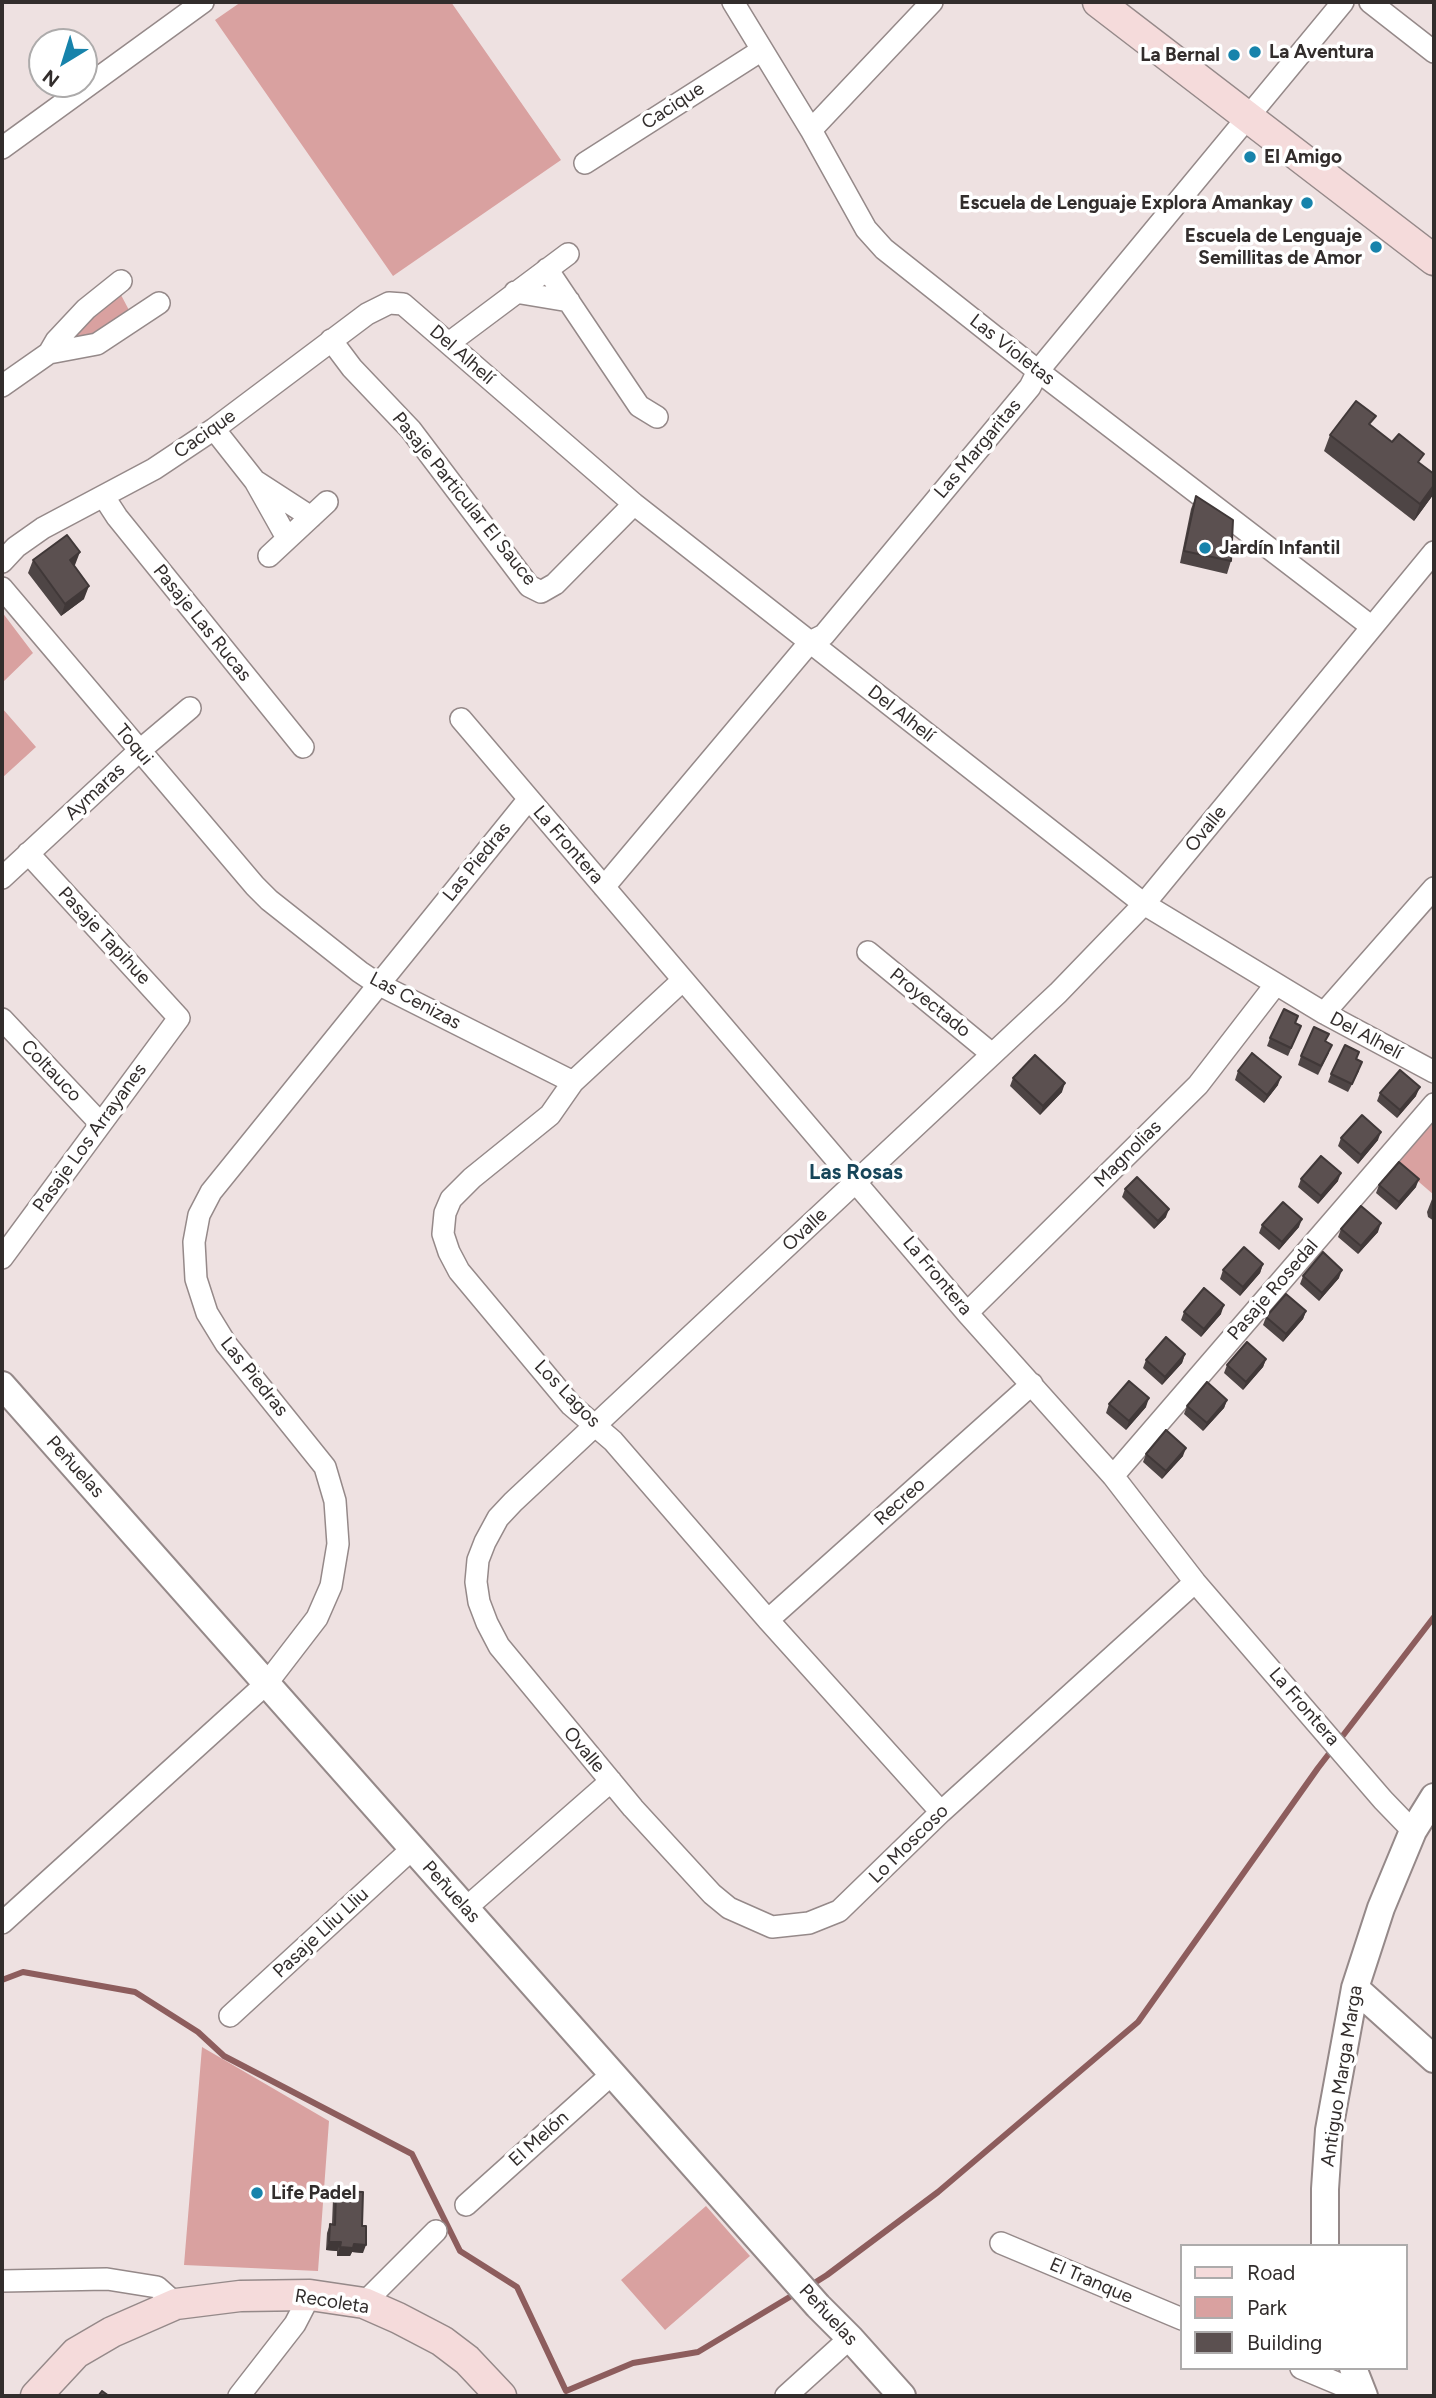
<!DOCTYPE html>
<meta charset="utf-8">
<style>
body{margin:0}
#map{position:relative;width:1436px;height:2398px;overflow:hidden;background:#eee1e1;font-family:Figtree,sans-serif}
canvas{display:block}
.frame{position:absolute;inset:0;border:4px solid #322d2c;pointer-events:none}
.legend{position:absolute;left:1180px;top:2244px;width:228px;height:126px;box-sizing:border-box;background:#fff;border:2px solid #adabab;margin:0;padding:9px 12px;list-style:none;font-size:21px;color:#322d2c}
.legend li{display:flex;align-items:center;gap:14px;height:35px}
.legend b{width:35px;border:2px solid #adabab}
.north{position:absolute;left:28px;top:28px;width:70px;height:70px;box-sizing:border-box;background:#fff;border:2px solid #adabab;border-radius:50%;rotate:218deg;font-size:19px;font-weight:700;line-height:28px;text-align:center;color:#322d2c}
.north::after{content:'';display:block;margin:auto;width:24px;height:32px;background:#1783ab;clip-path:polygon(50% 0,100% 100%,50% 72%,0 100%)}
</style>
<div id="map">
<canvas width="1436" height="2398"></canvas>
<div class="frame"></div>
<ul class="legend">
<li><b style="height:9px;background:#f5dbdb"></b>Road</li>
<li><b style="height:19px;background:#d9a1a0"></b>Park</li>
<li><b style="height:19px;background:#5b5050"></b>Building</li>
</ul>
<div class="north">N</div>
</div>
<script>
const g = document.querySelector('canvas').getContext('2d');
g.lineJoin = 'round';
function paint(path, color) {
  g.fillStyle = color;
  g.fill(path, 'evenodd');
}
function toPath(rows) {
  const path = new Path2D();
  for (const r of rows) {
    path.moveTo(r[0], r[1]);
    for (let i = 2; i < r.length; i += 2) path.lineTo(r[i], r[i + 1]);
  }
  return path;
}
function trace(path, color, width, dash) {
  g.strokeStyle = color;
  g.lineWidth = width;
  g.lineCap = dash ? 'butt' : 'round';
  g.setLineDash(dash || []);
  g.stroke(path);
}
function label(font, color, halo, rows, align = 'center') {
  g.font = font + ' Figtree,sans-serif';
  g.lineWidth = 7;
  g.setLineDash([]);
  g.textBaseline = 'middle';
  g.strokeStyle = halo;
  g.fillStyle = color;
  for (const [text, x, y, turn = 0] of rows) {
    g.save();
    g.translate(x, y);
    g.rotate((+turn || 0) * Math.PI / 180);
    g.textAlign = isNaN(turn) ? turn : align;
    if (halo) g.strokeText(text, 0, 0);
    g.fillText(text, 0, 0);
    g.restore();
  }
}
const green = toPath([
 [241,2,451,2,561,160,393,276,215,20],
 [121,295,130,312,96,337,72,340,89,317,110,299],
 [2,612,33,653,2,683],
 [2,708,36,747,2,778],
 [1434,1117,1434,1195,1397,1163],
 [202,2047,329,2121,318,2271,184,2265],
 [706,2206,750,2256,665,2330,621,2280]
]);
const stream = toPath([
 [2,1980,23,1972,135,1992,198,2032,224,2056,412,2154,460,2251,517,2287,566,2391,633,2363,698,2352,798,2292],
 [808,2287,827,2275,938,2192,1138,2022,1318,1768,1434,1617]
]);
const minor = toPath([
 [733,2,811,130,866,229,884,249,1038,371,1372,627],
 [1370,2,1434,52],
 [811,130,932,2],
 [2,148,203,2],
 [585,163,762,50],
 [547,269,639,406,657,417],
 [515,292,569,301],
 [331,340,352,368,411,430,529,586,541,592,555,584,634,504],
 [449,343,568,254],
 [49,353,97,344,159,303],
 [2,386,49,353,56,341,86,309,121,281],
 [214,429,255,481,287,538],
 [257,482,311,517],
 [104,497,117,517,303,747],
 [269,556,327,502],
 [2,562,16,547,43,528,154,469,214,429,367,314,389,303,403,304,634,504,1144,904,1324,1013,1434,1072],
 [2,588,255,886,269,900,360,972,378,984,573,1082],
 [461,719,967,1313,1113,1476,1195,1582,1383,1800,1413,1831],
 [2,878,139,751,190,708],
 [604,887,810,642,824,635,1030,387,1038,371,1343,2],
 [868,952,992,1054],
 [683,980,573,1082,550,1115,472,1178,451,1199,445,1213,443,1234,449,1252,459,1271,571,1405,613,1441,768,1620,941,1812],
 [1324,1013,1434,888],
 [2,1019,100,1123],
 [2,1258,179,1018,28,853],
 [967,1313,1198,1085,1276,984],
 [1113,1476,1434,1104],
 [1195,1582,941,1812,839,1911,809,1923,772,1927,729,1908,712,1894,633,1808,499,1646,487,1623,479,1602,476,1582,478,1560,485,1542,498,1518,513,1502,1058,993,1144,904,1434,552],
 [768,1620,1032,1384],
 [466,1908,611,1781],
 [2,1923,267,1683,317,1618,331,1586,338,1544,335,1501,325,1467,226,1344,207,1313,196,1279,194,1242,199,1215,211,1192,528,800],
 [230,2016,412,1849],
 [466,2205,612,2074],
 [1001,2243,1182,2319],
 [2,2281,107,2279,157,2287,176,2304],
 [364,2303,436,2231],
 [1301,2368,1363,2394],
 [239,2396,295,2324,310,2295],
 [786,2396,850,2338]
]);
const tertiary = toPath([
 [2,1385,818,2306,850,2338,902,2396],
 [1355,1988,1434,2059],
 [1325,2246,1325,2189,1329,2130,1355,1988,1381,1908,1413,1831,1434,1797],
 [1353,2368,1364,2396]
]);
const secondary = toPath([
 [1098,2,1434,260],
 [36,2396,76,2353,112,2332,176,2304,240,2296,310,2295,364,2303,398,2318,442,2341,467,2360,501,2396]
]);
const wall = toPath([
 [1372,426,1420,464,1433,495,1414,521,1324,451,1330,435],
 [1196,496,1231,561,1227,574,1180,563,1191,509],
 [33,560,75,565,74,566,84,599,61,616,28,573],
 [1298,1016,1295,1023,1301,1026,1288,1056,1267,1046,1270,1038],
 [1326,1042,1329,1053,1318,1075,1298,1065,1301,1056],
 [1356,1059,1359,1071,1348,1092,1328,1082,1331,1074],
 [1238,1071,1278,1085,1264,1103,1235,1080],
 [1013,1078,1062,1092,1040,1115,1010,1086],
 [1380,1093,1416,1096,1397,1118,1377,1101],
 [1341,1138,1378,1140,1358,1164,1338,1146],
 [1301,1179,1338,1181,1318,1204,1298,1187],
 [1379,1185,1416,1187,1396,1210,1376,1193],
 [1125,1189,1166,1217,1154,1229,1122,1197],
 [1434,1194,1434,1221,1428,1217,1427,1212],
 [1262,1225,1299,1227,1279,1250,1259,1233],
 [1341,1229,1378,1232,1358,1254,1338,1237],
 [1263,1264,1260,1273,1240,1296,1220,1279,1223,1270],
 [1303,1276,1339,1278,1319,1301,1300,1284],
 [1306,1311,1303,1319,1283,1342,1263,1325,1266,1317],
 [1184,1312,1221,1314,1201,1337,1181,1320],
 [1185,1354,1182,1363,1162,1385,1143,1368,1146,1360],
 [1266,1359,1263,1367,1243,1390,1224,1373,1227,1365],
 [1227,1400,1224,1408,1203,1431,1184,1414,1187,1406],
 [1109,1404,1146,1407,1126,1430,1106,1413],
 [1146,1454,1183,1456,1162,1479,1143,1462],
 [336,2191,362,2226,363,2253,352,2252,350,2256,337,2256,337,2251,326,2250,327,2233,330,2224,332,2224,333,2199]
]);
const shadedWall = toPath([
 [1434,485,1433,495,1414,521,1420,504],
 [80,552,75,565,65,572,70,560],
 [89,586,84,599,61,616,65,604],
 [1281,1077,1278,1085,1264,1103,1267,1095],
 [1065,1083,1062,1092,1040,1115,1043,1106],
 [1420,1087,1416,1096,1397,1118,1400,1110],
 [1381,1132,1378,1140,1358,1164,1361,1155],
 [1341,1173,1338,1181,1318,1204,1321,1196],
 [1419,1179,1416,1187,1396,1210,1399,1202],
 [1169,1209,1166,1217,1154,1229,1158,1221],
 [1302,1219,1299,1227,1279,1250,1282,1242],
 [1381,1223,1378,1232,1358,1254,1361,1246],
 [1263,1264,1260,1273,1240,1296,1243,1287],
 [1342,1270,1339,1278,1319,1301,1322,1293],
 [1224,1305,1221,1314,1201,1337,1204,1329],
 [1306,1311,1303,1319,1283,1342,1286,1334],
 [1185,1354,1182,1363,1162,1385,1165,1377],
 [1266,1359,1263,1367,1243,1390,1246,1382],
 [1149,1398,1146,1407,1126,1430,1129,1421],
 [1227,1400,1224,1408,1203,1431,1207,1423],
 [1186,1448,1183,1456,1162,1479,1166,1471],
 [329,2242,341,2242,337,2251,326,2250],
 [354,2244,366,2245,363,2253,352,2252,350,2256,337,2256,340,2247]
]);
const building = toPath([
 [1356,401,1376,416,1369,424,1392,442,1399,434,1424,454,1418,462,1434,474,1434,485,1420,504,1330,435,1356,401],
 [1196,496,1233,520,1231,561,1184,551,1196,496],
 [67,535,80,552,70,560,89,586,65,604,33,560,67,535],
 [1284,1009,1298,1016,1295,1023,1301,1026,1291,1048,1270,1038,1284,1009],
 [1314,1027,1329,1034,1325,1041,1332,1045,1321,1066,1301,1056,1314,1027],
 [1345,1045,1359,1052,1356,1059,1362,1062,1352,1084,1331,1074,1345,1045],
 [1252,1053,1281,1077,1267,1095,1238,1071,1252,1053],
 [1035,1055,1065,1083,1043,1106,1013,1078,1035,1055],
 [1400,1070,1420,1087,1400,1110,1380,1093,1400,1070],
 [1362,1115,1381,1132,1361,1155,1341,1138,1362,1115],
 [1321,1156,1341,1173,1321,1196,1301,1179,1321,1156],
 [1399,1162,1419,1179,1399,1202,1379,1185,1399,1162],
 [1137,1177,1169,1209,1158,1221,1125,1189,1137,1177],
 [1283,1202,1302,1219,1282,1242,1262,1225,1283,1202],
 [1361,1206,1381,1223,1361,1246,1341,1229,1361,1206],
 [1244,1247,1263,1264,1243,1287,1223,1270,1244,1247],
 [1323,1252,1342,1270,1322,1293,1303,1276,1323,1252],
 [1204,1288,1224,1305,1204,1329,1184,1312,1204,1288],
 [1286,1294,1306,1311,1286,1334,1266,1317,1286,1294],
 [1166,1337,1185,1354,1165,1377,1146,1360,1166,1337],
 [1247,1342,1266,1359,1246,1382,1227,1365,1247,1342],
 [1129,1381,1149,1398,1129,1421,1109,1404,1129,1381],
 [1207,1382,1227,1400,1207,1423,1187,1406,1207,1382],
 [1166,1430,1186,1448,1166,1471,1146,1454,1166,1430],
 [336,2191,363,2192,362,2226,366,2226,366,2245,354,2244,353,2248,340,2247,341,2242,329,2242,330,2224,335,2225,336,2191],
 [102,2391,109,2396,98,2396,102,2391]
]);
const markers = [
 [1255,52,7,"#1783ab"],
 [1234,55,7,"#1783ab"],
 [1250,157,7,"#1783ab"],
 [1307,203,7,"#1783ab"],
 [1376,247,7,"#1783ab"],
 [1205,548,7,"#1783ab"],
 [257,2193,7,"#1783ab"]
];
const poiNames = [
 ["La Aventura",1269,52],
 ["La Bernal",1220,55,"right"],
 ["El Amigo",1264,157],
 ["Escuela de Lenguaje Explora Amankay",1293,203,"right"],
 ["Escuela de Lenguaje",1362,236,"right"],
 ["Semillitas de Amor",1362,258,"right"],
 ["Jardín Infantil",1219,548],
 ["Life Padel",271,2193]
];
const streetNames = [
 ["Cacique",673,106,-33],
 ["Las Violetas",1012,350,38],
 ["Del Alhelí",462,355,41],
 ["Cacique",205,434,-35],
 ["Las Margaritas",978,449,-50],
 ["Pasaje Particular El Sauce",464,499,51],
 ["Pasaje Las Rucas",202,623,51],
 ["Del Alhelí",901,714,38],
 ["Toqui",134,745,50],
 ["Aymaras",95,792,-43],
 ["Ovalle",1206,829,-51],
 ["La Frontera",568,845,49],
 ["Las Piedras",477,862,-51],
 ["Pasaje Tapihue",104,936,47],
 ["Las Cenizas",415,1001,28],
 ["Proyectado",930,1003,39],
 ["Del Alhelí",1366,1036,28],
 ["Coltauco",51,1071,46],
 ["Pasaje Los Arrayanes",90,1138,-54],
 ["Magnolias",1128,1154,-45],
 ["Ovalle",805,1230,-43],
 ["La Frontera",937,1276,50],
 ["Pasaje Rosedal",1273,1290,-49],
 ["Las Piedras",254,1377,51],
 ["Los Lagos",567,1394,46],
 ["Peñuelas",75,1467,48],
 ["Recreo",900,1502,-42],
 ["La Frontera",1304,1707,49],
 ["Ovalle",584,1750,50],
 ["Lo Moscoso",909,1844,-45],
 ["Peñuelas",451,1892,48],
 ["Pasaje Lliu Lliu",321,1933,-43],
 ["Antiguo Marga Marga",1342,2076,-81],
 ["El Melón",539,2139,-42],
 ["El Tranque",1091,2281,23],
 ["Recoleta",332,2302,9],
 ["Peñuelas",828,2315,47]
];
const neighbourhoodNames = [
 ["Las Rosas",856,1173]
];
paint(green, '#d9a1a0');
trace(stream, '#8d5d5d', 6);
trace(minor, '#958989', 24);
trace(tertiary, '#958989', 30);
trace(secondary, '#958989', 33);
trace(minor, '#fff', 21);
trace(tertiary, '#fff', 26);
trace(secondary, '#f5dbdb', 30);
paint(wall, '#4e4545');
paint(shadedWall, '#403838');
paint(building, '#5b5050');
trace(building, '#403838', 2);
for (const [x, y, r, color] of markers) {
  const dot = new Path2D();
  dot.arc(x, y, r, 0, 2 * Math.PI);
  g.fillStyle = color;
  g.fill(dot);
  trace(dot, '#fff', 2.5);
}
label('bold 19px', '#322d2c', '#fff', poiNames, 'left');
label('19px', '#322d2c', '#fff', streetNames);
label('bold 21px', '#174559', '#fff', neighbourhoodNames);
</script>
